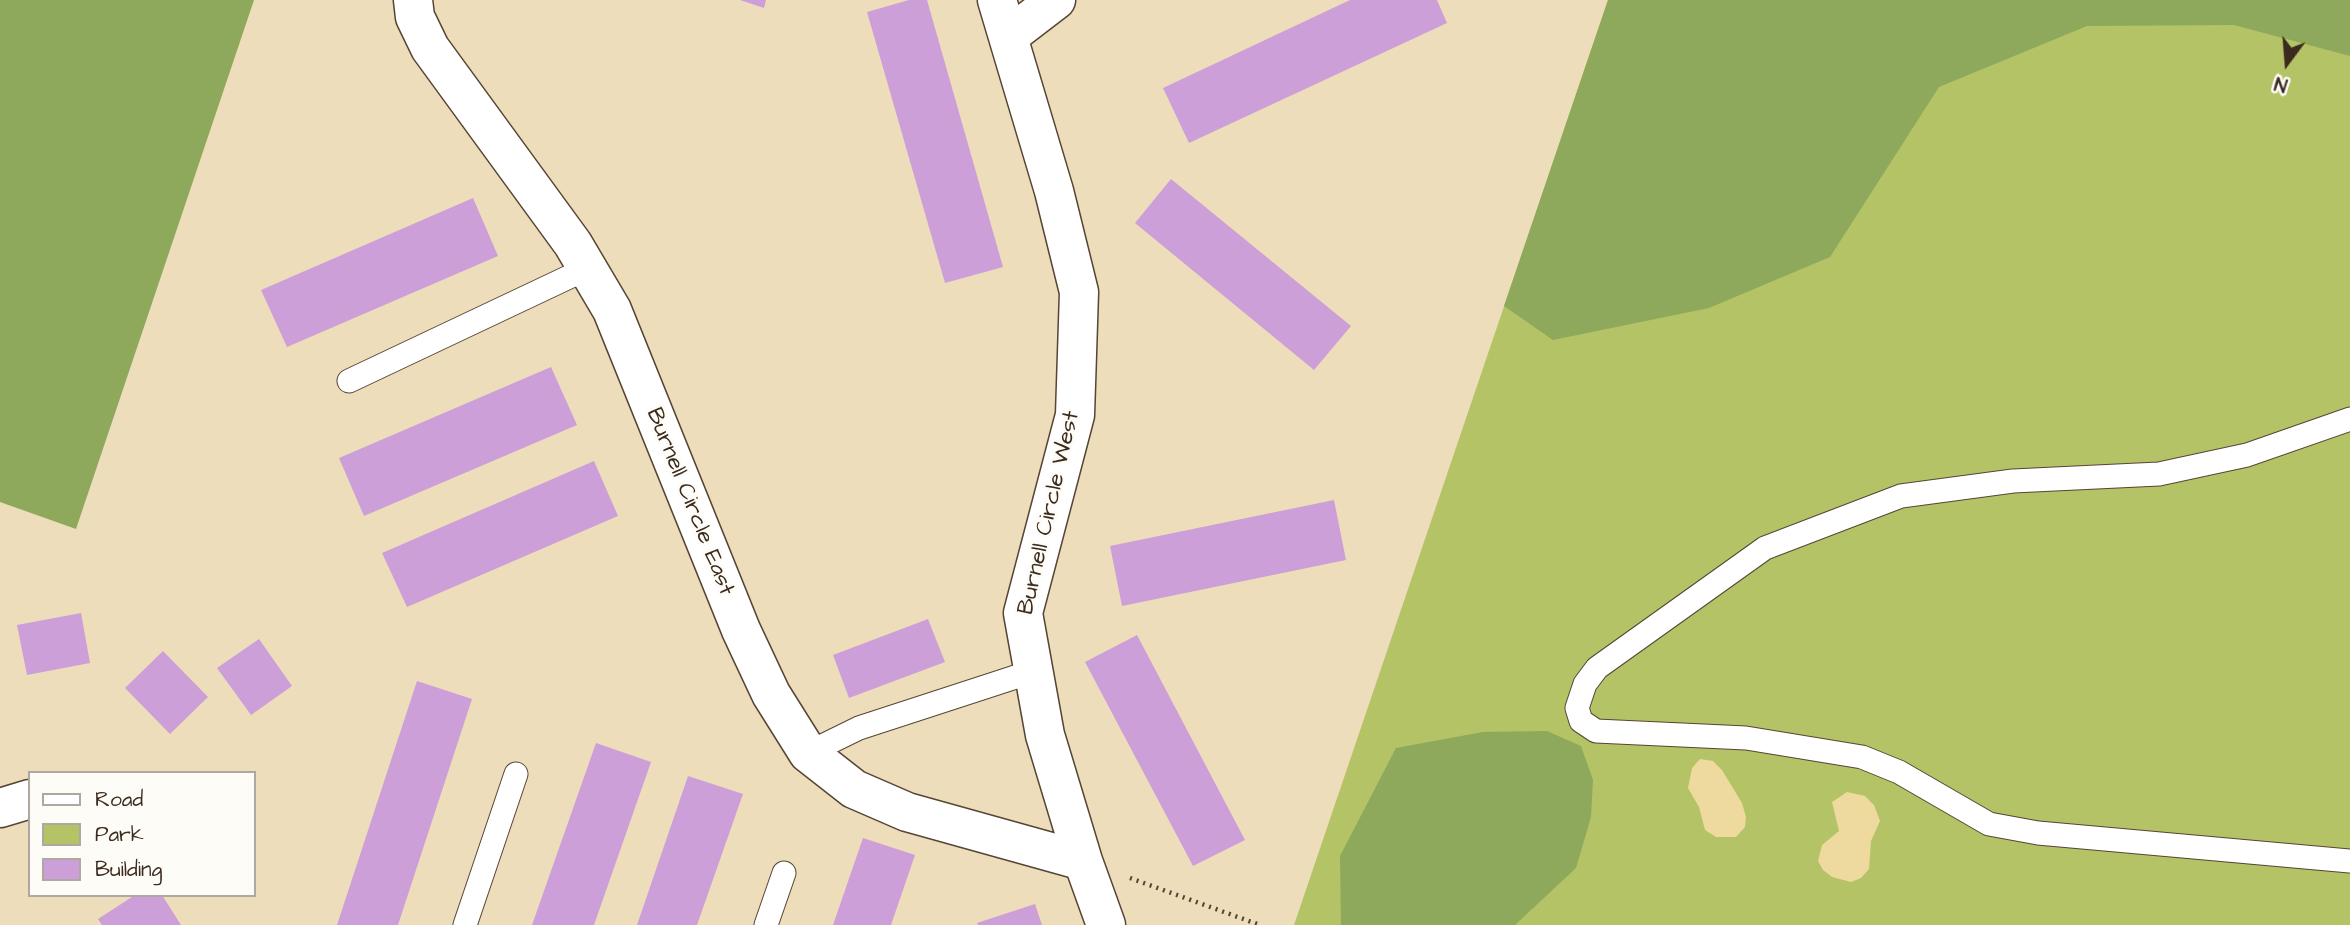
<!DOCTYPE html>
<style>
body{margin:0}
#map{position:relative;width:2350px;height:925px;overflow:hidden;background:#edddba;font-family:"Architects Daughter",sans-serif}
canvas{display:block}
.legend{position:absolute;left:28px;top:771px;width:228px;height:126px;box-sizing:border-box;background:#fdfcf7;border:2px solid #afa8a0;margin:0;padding:9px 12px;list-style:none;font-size:21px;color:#3b2a1e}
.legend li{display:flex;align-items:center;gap:14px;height:35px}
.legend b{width:35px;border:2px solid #afa8a0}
.north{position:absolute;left:2252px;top:28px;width:70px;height:70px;-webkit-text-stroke:5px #fdfcf7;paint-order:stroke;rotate:196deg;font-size:19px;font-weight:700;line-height:28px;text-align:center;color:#3b2a1e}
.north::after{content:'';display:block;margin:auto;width:24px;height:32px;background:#3b2a1e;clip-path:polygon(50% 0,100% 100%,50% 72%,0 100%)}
</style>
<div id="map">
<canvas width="2350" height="925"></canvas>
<ul class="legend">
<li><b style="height:9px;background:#fff"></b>Road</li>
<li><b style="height:19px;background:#b3c366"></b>Park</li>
<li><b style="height:19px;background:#cd9fd8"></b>Building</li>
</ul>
<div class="north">N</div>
</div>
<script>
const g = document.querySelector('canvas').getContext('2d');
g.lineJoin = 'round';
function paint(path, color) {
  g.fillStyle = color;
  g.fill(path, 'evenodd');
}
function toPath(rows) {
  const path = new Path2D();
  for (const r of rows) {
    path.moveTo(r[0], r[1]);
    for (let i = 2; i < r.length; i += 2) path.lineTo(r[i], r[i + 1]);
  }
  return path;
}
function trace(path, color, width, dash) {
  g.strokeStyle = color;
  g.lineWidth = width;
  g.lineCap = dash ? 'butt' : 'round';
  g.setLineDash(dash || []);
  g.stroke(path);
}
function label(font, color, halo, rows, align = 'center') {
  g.font = font + ' "Architects Daughter",sans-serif';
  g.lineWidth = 6;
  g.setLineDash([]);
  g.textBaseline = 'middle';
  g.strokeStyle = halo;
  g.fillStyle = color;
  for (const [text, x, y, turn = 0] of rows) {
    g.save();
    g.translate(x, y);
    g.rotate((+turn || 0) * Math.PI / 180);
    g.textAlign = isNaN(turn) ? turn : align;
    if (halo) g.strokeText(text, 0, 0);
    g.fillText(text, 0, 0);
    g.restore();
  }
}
const green = toPath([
 [1608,0,2350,0,2350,925,1294,925]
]);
const forest = toPath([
 [0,0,254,0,76,529,0,502],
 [1608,0,2350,0,2350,56,2234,25,2087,26,1939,87,1830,257,1709,308,1553,340,1504,306],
 [1547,731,1581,746,1593,780,1591,817,1576,868,1515,925,1341,925,1340,856,1396,748,1483,732]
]);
const sand = toPath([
 [1700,759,1713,761,1722,770,1742,803,1746,817,1745,827,1736,837,1716,837,1705,830,1699,807,1688,788,1692,768],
 [1847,792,1865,796,1874,805,1880,821,1871,841,1869,869,1861,878,1851,882,1832,877,1823,870,1818,861,1822,845,1839,831,1832,802]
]);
const building = toPath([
 [740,0,766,0,764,8],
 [909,0,927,0,1003,267,945,283,867,12],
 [1350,0,1437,0,1447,23,1189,143,1163,88],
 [1171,179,1351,326,1314,370,1135,223],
 [473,198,498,256,287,347,261,290],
 [551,367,577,425,364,516,339,458],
 [594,461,618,516,407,607,382,553],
 [1334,500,1346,560,1122,606,1110,546],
 [81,613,90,663,27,675,17,625],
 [928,619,945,662,849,698,833,655],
 [1137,635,1245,840,1193,866,1085,662],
 [259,639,292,686,251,715,217,668],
 [163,651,208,697,170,734,125,688],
 [417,681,472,699,398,925,337,925],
 [596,743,651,762,594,925,532,925],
 [688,776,743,794,697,925,637,925],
 [863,838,915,855,891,925,833,925],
 [135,895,162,895,181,925,102,925,98,919],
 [1035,904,1042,925,978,925,977,923]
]);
const path = toPath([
 [1130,878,1260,925]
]);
const service = toPath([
 [349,381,588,268],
 [2350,419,2247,455,2159,474,2013,481,1901,496,1765,548,1597,668,1585,684,1577,708,1581,721,1596,731,1746,738,1862,757,1899,772,1989,824,2038,833,2350,861],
 [808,753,859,728,1034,671],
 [465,925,516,774],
 [766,925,784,873]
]);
const minor = toPath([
 [413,0,415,17,430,48,573,244,612,310,741,630,771,694,808,753,854,789,907,812,1083,861],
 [997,0,1054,191,1079,292,1075,415,1023,613,1045,735,1083,861,1106,925],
 [1009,36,1056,0],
 [0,808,30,799]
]);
const streetNames = [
 ["Burnell Circle East",689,502,68],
 ["Burnell Circle West",1050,513,-77]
];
paint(green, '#b3c366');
paint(forest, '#8ea95b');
paint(sand, '#eeda9e');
paint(building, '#cd9fd8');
trace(service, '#564535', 25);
trace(minor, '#564535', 41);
trace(path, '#564535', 4.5, [2, 5]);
trace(service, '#fff', 23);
trace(minor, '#fff', 38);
label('23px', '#3b2a1e', '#fdfcf7', streetNames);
</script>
